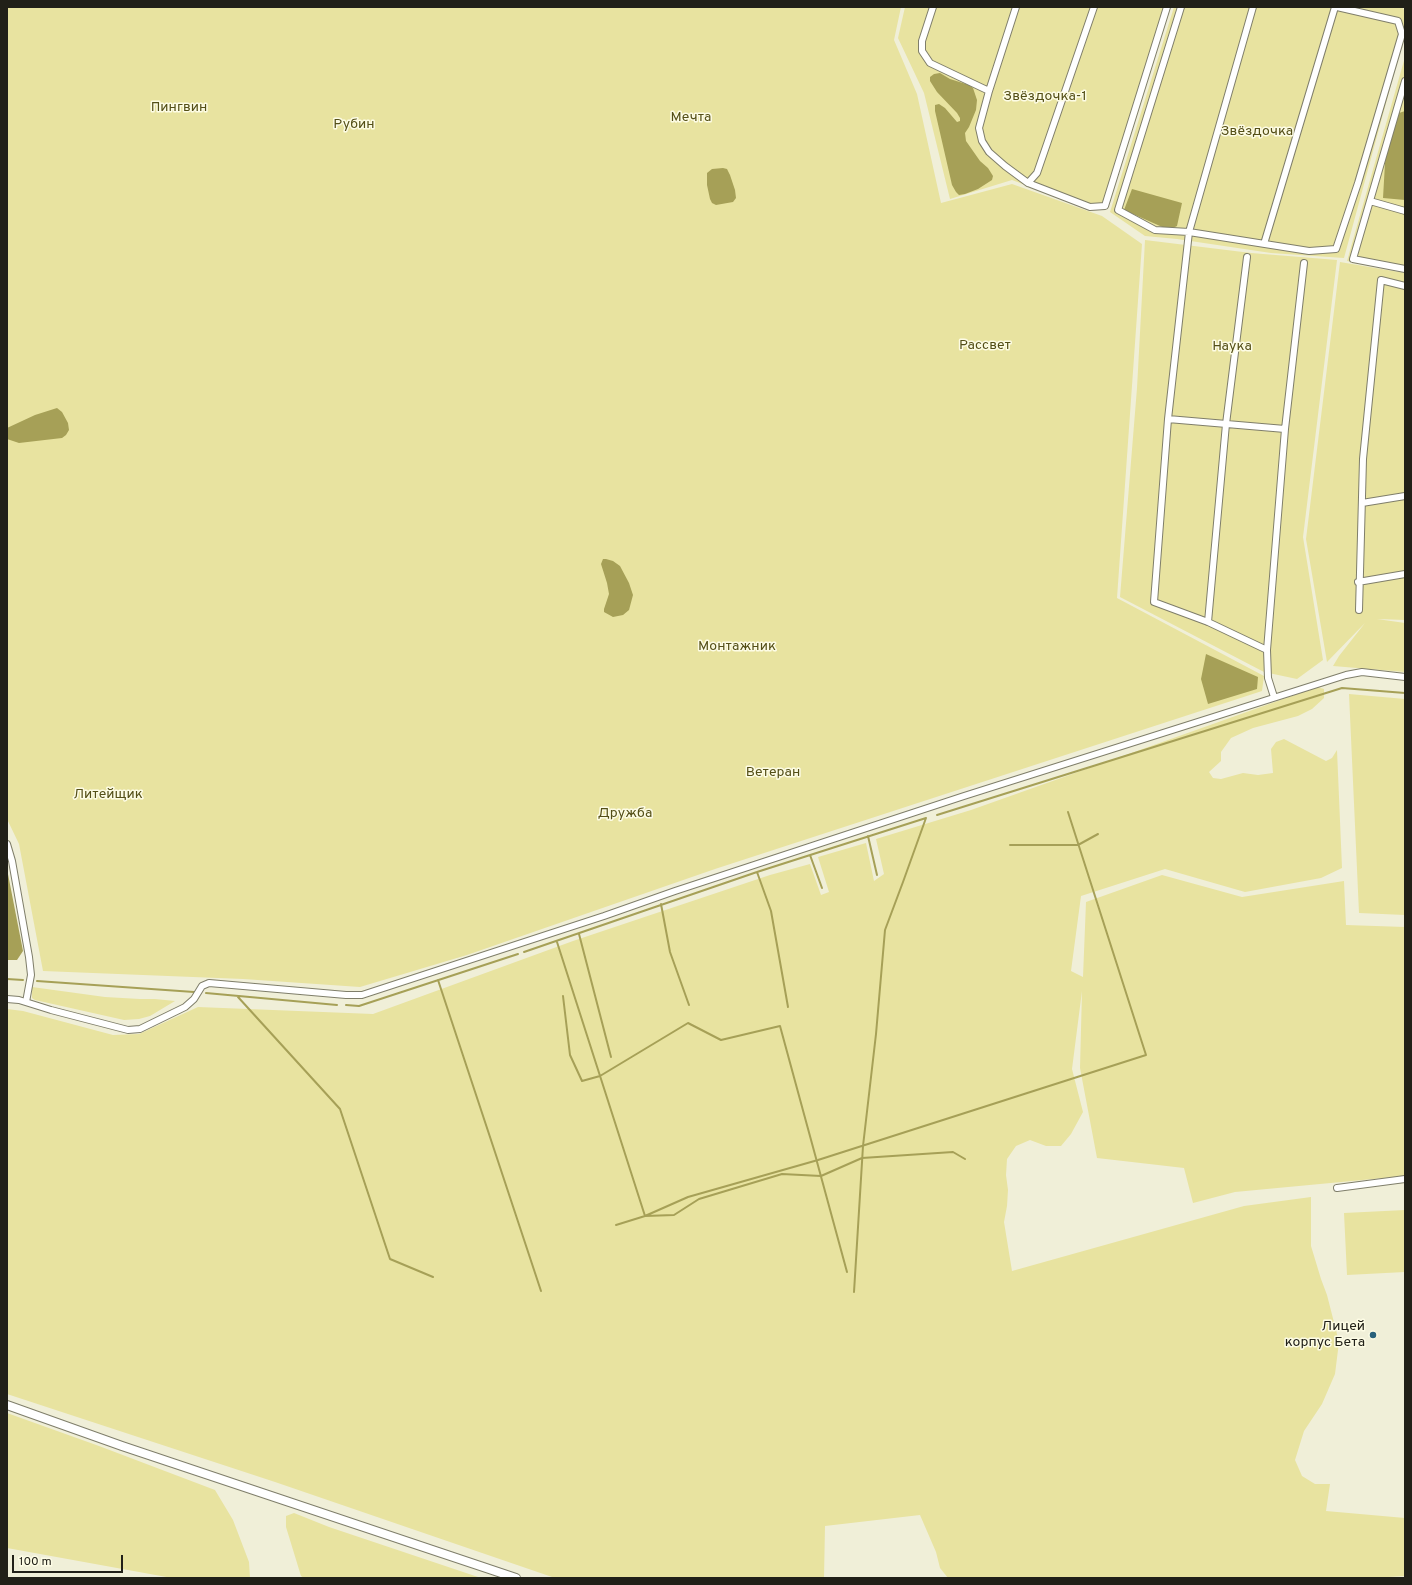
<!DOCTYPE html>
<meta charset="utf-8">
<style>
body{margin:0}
#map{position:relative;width:1412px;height:1585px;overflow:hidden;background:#f0efd8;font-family:Overpass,sans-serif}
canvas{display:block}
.frame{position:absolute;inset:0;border:8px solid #212018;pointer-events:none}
.scale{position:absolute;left:12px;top:1555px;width:111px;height:18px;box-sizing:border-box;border:2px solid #212018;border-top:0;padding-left:5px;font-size:12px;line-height:14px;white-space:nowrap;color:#212018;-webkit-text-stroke:3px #fdfce5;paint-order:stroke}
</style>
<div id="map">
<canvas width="1412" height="1585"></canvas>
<div class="frame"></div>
<div class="scale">100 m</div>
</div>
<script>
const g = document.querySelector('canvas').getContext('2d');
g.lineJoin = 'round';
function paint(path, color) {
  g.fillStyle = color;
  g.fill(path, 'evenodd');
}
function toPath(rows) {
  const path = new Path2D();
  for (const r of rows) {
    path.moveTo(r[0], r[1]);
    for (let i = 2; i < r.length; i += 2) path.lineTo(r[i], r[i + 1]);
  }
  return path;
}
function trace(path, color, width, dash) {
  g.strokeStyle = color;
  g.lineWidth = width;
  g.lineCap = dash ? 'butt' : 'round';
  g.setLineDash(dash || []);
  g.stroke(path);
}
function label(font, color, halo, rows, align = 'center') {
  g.font = font + ' Overpass,sans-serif';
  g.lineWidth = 3;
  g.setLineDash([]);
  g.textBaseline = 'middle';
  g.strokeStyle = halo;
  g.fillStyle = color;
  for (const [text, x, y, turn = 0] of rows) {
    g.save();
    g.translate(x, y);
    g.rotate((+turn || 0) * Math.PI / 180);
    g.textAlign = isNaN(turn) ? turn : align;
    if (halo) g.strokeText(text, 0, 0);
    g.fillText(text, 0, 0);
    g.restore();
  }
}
const green = toPath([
 [7,7,901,7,894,40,917,94,941,203,1012,184,1102,216,1142,244,1117,598,1264,676,1262,691,715,869,467,955,360,987,243,979,43,971,19,844,7,819],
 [905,7,1168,7,1105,209,1092,210,1012,180,950,199,924,93,898,38],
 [1174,7,1402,7,1405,11,1405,33,1344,258,1271,253,1177,239,1145,236,1110,212],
 [1405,57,1405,270,1347,261],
 [1145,240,1251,253,1337,260,1303,537,1323,660,1297,679,1264,672,1120,597,1137,388],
 [1340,262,1405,273,1405,620,1377,619,1405,623,1405,672,1333,666,1339,656,1365,623,1327,662,1306,539],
 [1317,687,1324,689,1324,698,1312,709,1298,716,1253,728,1231,738,1221,752,1221,761,1209,772,1213,778,1221,779,1243,773,1258,775,1273,773,1271,749,1276,742,1284,739,1326,761,1332,758,1337,750,1342,868,1321,878,1245,892,1165,869,1081,896,1071,971,1083,977,1086,902,1162,875,1242,897,1344,881,1346,925,1405,927,1405,1176,1235,1192,1193,1203,1184,1168,1097,1158,1080,1068,1082,991,1072,1069,1083,1112,1071,1134,1061,1146,1046,1146,1030,1140,1016,1146,1007,1159,1006,1175,1008,1190,1007,1206,1004,1222,1012,1271,1244,1206,1311,1197,1311,1246,1321,1279,1327,1295,1339,1342,1335,1374,1322,1404,1304,1431,1295,1460,1302,1476,1315,1484,1330,1484,1326,1511,1405,1518,1405,1576,1372,1578,948,1578,940,1568,936,1552,920,1515,825,1526,824,1578,555,1578,275,1482,7,1394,7,1009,23,1011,113,1035,139,1034,198,1007,373,1014,573,941,770,875,810,864,821,895,829,892,818,857,866,843,874,881,884,874,876,839,971,810],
 [1349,694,1405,699,1405,915,1359,913],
 [32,987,105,997,140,999,155,999,175,1001,150,1016,139,1019,124,1020,35,1000,32,998],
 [1405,1210,1405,1272,1347,1275,1344,1213],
 [7,1413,99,1446,215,1490,233,1520,249,1562,250,1578,172,1578,7,1548],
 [294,1513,329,1527,481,1578,304,1578,301,1576,286,1527,286,1516]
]);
const water = toPath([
 [940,73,950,79,969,85,973,88,977,100,976,110,969,127,965,133,966,141,980,161,988,168,993,176,992,180,978,189,965,194,959,195,956,192,952,185,935,111,935,105,939,104,945,108,957,122,960,121,960,118,957,113,937,92,930,81,930,77,934,74],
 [1405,111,1405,200,1383,198,1386,146,1399,113],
 [723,168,727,169,730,175,735,190,736,198,733,202,716,205,712,203,710,199,707,185,707,173,712,169],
 [1132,189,1182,203,1177,226,1169,230,1124,210],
 [57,408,62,412,68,423,69,430,66,435,62,438,19,443,7,439,7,428,35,415],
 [603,559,606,559,613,561,620,566,629,583,633,595,629,610,623,615,613,617,604,612,604,609,609,594,607,583,601,564],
 [1206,654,1258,677,1257,689,1208,704,1201,679],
 [7,869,23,951,17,960,7,960]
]);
const stream = toPath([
 [937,815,1342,688,1405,693],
 [868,836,877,875],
 [1010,845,1078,845,1098,834],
 [810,855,822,888],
 [757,872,771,911,788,1007],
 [661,904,670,952,689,1005],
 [579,934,611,1057],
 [557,942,645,1216,674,1215,699,1199,782,1174,821,1176,862,1158,953,1152,965,1159],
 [524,952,757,872,926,818],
 [7,979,23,980],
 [438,980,541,1291],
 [37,981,194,992],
 [206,993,337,1005],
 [563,996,570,1055,582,1081,600,1076,688,1023,721,1040,780,1026,847,1272],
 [238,997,340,1109,390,1259,433,1277],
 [346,1005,359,1006,518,954],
 [616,1225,645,1216,688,1197,818,1160,1146,1055,1068,812],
 [854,1292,863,1146,876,1034,885,930,903,882,926,818]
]);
const street = toPath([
 [933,7,922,41,922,51,930,63,989,91],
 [1016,7,989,91,979,128,982,141,989,152,1005,166,1028,183,1090,207,1105,206,1167,7],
 [1181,7,1118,210,1155,230,1189,232,1309,251,1336,249,1358,183,1402,34,1398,21,1337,7],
 [1253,7,1189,232,1168,419,1154,602,1208,622,1267,650,1268,678,1274,697],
 [1405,81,1353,259,1405,269],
 [1028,183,1037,173,1094,7],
 [1370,201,1405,211],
 [1264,244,1335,7],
 [1168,419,1285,429],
 [1362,503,1405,496],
 [1358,582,1405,574],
 [1359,610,1363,459,1381,280,1405,286],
 [1208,622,1226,424,1247,257],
 [1267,650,1285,429,1304,263],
 [7,844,12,861,29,957,31,975,26,1002],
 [7,999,19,1000,51,1010,128,1030,140,1029,185,1007,194,999,202,986,209,983,346,995,362,995,604,916,675,891,964,796,1346,675,1362,672,1405,677],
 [1337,1188,1405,1179]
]);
const secondary = toPath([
 [7,1405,122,1446,516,1578]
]);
const markers = [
 [1373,1335,4,"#29617b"]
];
const parkNames = [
 ["Звёздочка-1",1045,97],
 ["Пингвин",179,108],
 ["Мечта",691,118],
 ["Рубин",354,125],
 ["Звёздочка",1257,132],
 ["Рассвет",985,346],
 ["Наука",1232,347],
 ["Монтажник",737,647],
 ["Ветеран",773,773],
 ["Литейщик",108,795],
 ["Дружба",625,814]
];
const poiNames = [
 ["Лицей",1365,1327],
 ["корпус Бета",1365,1343]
];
paint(green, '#e8e3a0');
paint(water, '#a6a057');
trace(stream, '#a6a057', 2);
trace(street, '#7f7e6a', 8);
trace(secondary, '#7f7e6a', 10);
trace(street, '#fff', 6);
trace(secondary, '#fff', 8);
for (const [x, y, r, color] of markers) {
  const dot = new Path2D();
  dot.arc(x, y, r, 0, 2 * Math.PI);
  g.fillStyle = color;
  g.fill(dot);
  trace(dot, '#fdfce5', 1.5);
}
label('14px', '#544f17', '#fdfce5', parkNames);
label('14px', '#212018', '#fdfce5', poiNames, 'right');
</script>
